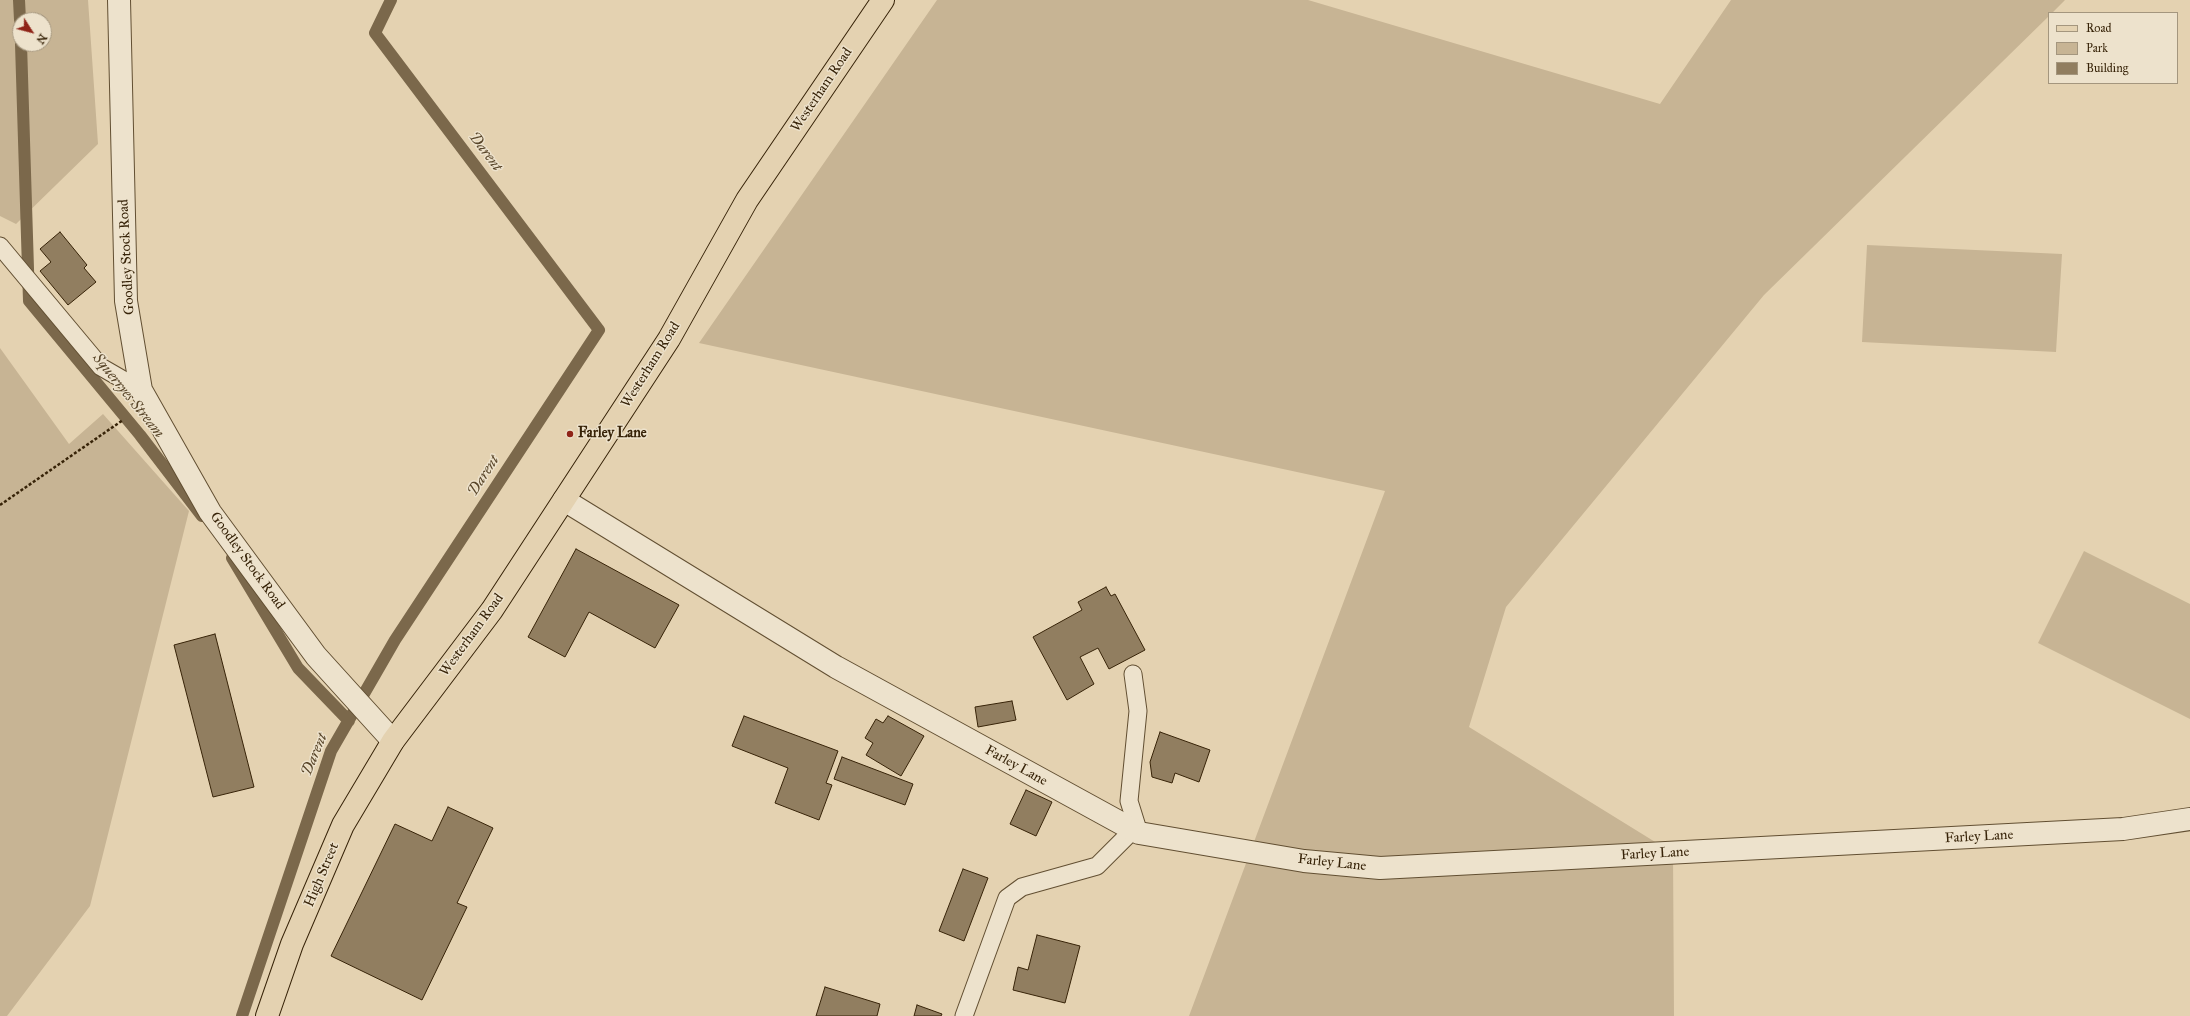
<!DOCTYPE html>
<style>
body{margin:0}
#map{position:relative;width:2190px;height:1016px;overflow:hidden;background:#e4d2b1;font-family:"IM FELL Great Primer",serif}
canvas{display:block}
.legend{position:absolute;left:2048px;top:12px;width:130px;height:72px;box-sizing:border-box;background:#ede2cc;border:1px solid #a4967e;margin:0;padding:5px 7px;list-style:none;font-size:12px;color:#372308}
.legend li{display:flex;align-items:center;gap:8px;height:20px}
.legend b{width:20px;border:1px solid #a4967e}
.north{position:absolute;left:12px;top:12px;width:40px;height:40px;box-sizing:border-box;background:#ede2cc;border:1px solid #a4967e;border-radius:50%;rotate:126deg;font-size:11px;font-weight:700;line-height:16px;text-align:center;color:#372308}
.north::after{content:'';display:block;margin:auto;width:14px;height:18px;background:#8f2418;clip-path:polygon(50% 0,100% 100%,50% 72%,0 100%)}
</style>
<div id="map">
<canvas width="2190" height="1016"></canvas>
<ul class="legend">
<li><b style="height:5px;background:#e4d2b1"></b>Road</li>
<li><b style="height:11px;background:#c7b494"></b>Park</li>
<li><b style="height:11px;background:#917e60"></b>Building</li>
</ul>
<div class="north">N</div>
</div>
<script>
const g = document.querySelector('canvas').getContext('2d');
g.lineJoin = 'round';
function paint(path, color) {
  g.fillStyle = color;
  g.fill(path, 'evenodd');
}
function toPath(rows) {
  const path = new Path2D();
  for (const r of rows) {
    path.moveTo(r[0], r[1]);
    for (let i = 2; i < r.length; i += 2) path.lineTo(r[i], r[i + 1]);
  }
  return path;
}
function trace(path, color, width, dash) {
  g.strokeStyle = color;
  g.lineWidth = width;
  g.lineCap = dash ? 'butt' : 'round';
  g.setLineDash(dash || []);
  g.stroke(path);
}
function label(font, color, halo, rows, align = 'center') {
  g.font = font + ' "IM FELL Great Primer",serif';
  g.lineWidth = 3;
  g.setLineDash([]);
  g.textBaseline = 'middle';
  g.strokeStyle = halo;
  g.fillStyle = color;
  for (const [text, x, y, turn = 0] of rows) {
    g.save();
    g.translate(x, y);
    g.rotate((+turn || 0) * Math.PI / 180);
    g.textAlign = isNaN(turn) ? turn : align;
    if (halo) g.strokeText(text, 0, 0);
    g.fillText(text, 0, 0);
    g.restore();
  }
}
const green = toPath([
 [0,0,88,0,98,144,16,224,0,216],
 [20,20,44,20,44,44,20,44],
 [937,0,1308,0,1660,104,1731,0,2065,0,2052,13,2049,13,2049,16,1764,295,1506,607,1469,727,1673,853,1674,1016,1189,1016,1385,491,699,343],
 [1867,245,2062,254,2056,352,1862,342],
 [0,348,69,444,103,414,189,511,90,906,7,1016,0,1016],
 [2084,551,2190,604,2190,719,2038,643]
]);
const stream = toPath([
 [19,0,20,20],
 [21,44,29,301,140,435,202,516],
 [232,558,298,668,349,721],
 [242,1016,331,751,395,640,599,330,375,33,391,0]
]);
const building = toPath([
 [60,232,87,265,84,268,96,282,68,305,40,271,51,262,40,249,60,232],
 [576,549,679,605,655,648,589,612,565,657,528,637,576,549],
 [1106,587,1111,596,1115,594,1145,650,1109,669,1098,648,1080,657,1094,684,1067,700,1033,637,1082,610,1078,602,1106,587],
 [215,634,254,787,213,797,174,645,215,634],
 [1012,701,1016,720,978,727,975,707,1012,701],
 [744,716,838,751,826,783,832,785,819,820,775,803,788,768,732,746,744,716],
 [888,716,924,736,901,776,866,755,873,743,865,738,876,719,883,723,888,716],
 [1160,732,1210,750,1199,782,1175,773,1172,783,1152,777,1150,762,1160,732],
 [842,757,913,784,905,805,834,779,842,757],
 [1026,790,1052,802,1036,836,1010,824,1026,790],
 [448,807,493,828,457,903,467,907,422,1000,331,956,395,824,432,841,448,807],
 [963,869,988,878,964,941,939,931,963,869],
 [1037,935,1080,946,1065,1003,1013,990,1018,967,1028,970,1037,935],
 [825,987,880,1004,877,1016,816,1016,825,987],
 [917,1005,942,1014,941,1016,914,1016,917,1005]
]);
const path = toPath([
 [0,505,123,420]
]);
const service = toPath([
 [0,246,101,367,141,390],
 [1133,674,1138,711,1129,801,1139,833],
 [964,1016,1007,898,1022,887,1097,866,1133,830]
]);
const minor = toPath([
 [564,500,836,667,1139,833,1304,861,1380,868,2123,829,2190,819]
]);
const tertiary = toPath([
 [119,0,126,301,141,390,210,512,316,656,393,741]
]);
const primary = toPath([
 [267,1016,292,944,343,825,393,741,492,610,669,339,747,200,883,0]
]);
const markers = [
 [570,434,4,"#8f2418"]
];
const streetNames = [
 ["Westerham Road",822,90,-56],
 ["Goodley Stock Road",127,257,-93],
 ["Westerham Road",651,365,-58],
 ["Goodley Stock Road",247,561,54],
 ["Westerham Road",472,635,-54],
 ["Farley Lane",1016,766,29],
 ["Farley Lane",1979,837,-3],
 ["Farley Lane",1655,854,-3],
 ["Farley Lane",1332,863,6],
 ["High Street",322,875,-67]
];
const poiNames = [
 ["Farley Lane",578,434]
];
const waterNames = [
 ["Darent",485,152,53],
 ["Squerryes Stream",128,396,51],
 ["Darent",484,476,-57],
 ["Darent",315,755,-67]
];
paint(green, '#c7b494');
trace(stream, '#7b684b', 12);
paint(building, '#917e60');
trace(building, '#372308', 1);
trace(service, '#624f32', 19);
trace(minor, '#624f32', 24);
trace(tertiary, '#624f32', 24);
trace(primary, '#372308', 24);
trace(path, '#372308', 2.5, [3, 2]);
trace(service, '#ede2cc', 17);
trace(minor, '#ede2cc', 22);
trace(tertiary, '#ede2cc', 22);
trace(primary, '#e4d2b1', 22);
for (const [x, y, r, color] of markers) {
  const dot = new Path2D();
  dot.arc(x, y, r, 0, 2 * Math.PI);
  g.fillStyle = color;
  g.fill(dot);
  trace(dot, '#ede2cc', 1.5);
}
label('14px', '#372308', '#ede2cc', streetNames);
label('bold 14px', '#372308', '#ede2cc', poiNames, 'left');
label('italic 15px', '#59462a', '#ede2cc', waterNames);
</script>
